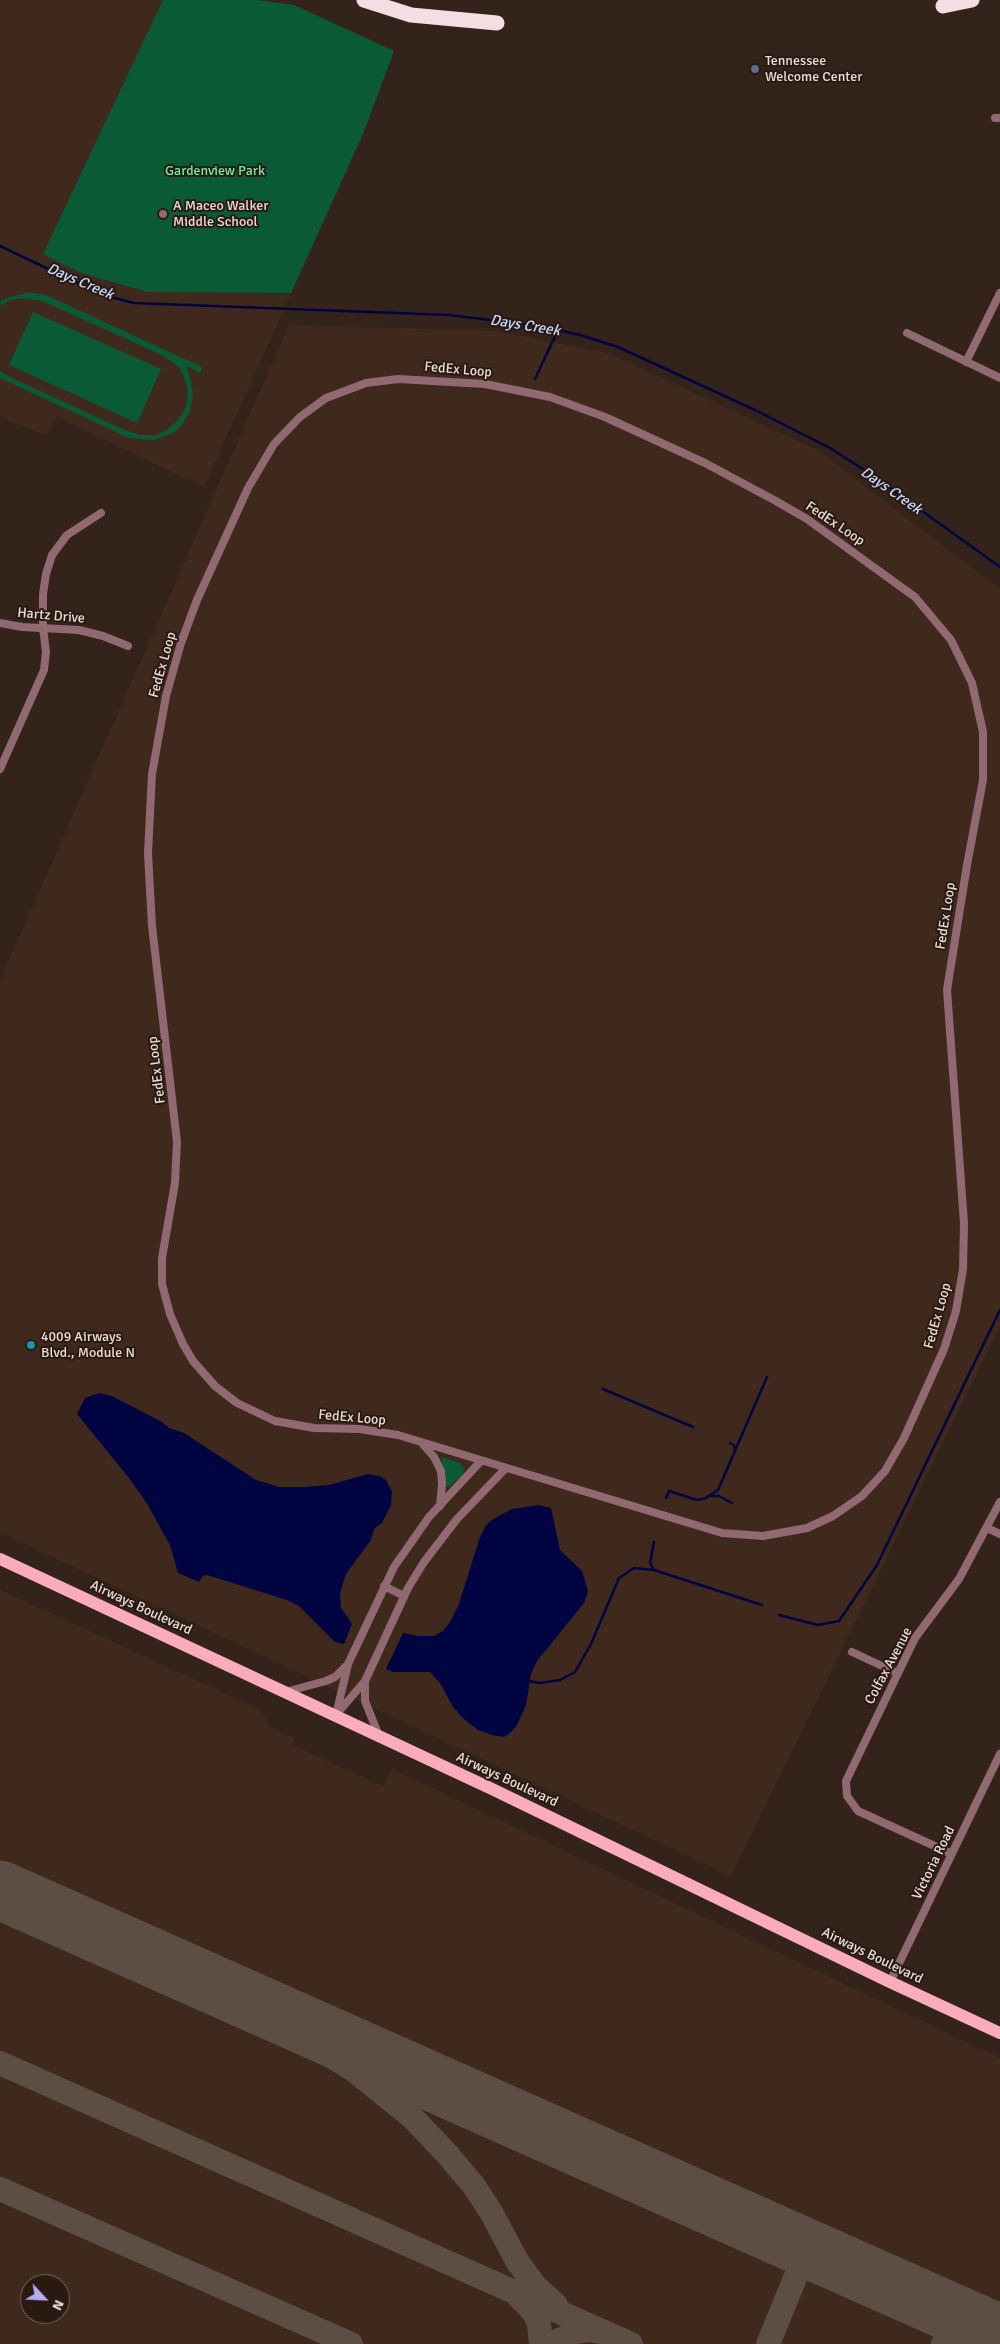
<!DOCTYPE html>
<style>
body{margin:0}
#map{position:relative;width:1000px;height:2344px;overflow:hidden;background:#33231a;font-family:Signika,sans-serif}
canvas{display:block}
.north{position:absolute;left:20px;top:2274px;width:50px;height:50px;box-sizing:border-box;background:#291911;border:1px solid #756760;border-radius:50%;rotate:115deg;font-size:14px;font-weight:700;line-height:20px;text-align:center;color:#e7dcd6}
.north::after{content:'';display:block;margin:auto;width:18px;height:22px;background:#b5acf8;clip-path:polygon(50% 0,100% 100%,50% 72%,0 100%)}
</style>
<div id="map">
<canvas width="1000" height="2344"></canvas>
<div class="north">N</div>
</div>
<script>
const g = document.querySelector('canvas').getContext('2d');
g.lineJoin = 'round';
function paint(path, color) {
  g.fillStyle = color;
  g.fill(path, 'evenodd');
}
function toPath(rows) {
  const path = new Path2D();
  for (const r of rows) {
    path.moveTo(r[0], r[1]);
    for (let i = 2; i < r.length; i += 2) path.lineTo(r[i], r[i + 1]);
  }
  return path;
}
function trace(path, color, width, dash) {
  g.strokeStyle = color;
  g.lineWidth = width;
  g.lineCap = dash ? 'butt' : 'round';
  g.setLineDash(dash || []);
  g.stroke(path);
}
function label(font, color, halo, rows, align = 'center') {
  g.font = font + ' Signika,sans-serif';
  g.lineWidth = 4;
  g.setLineDash([]);
  g.textBaseline = 'middle';
  g.strokeStyle = halo;
  g.fillStyle = color;
  for (const [text, x, y, turn = 0] of rows) {
    g.save();
    g.translate(x, y);
    g.rotate((+turn || 0) * Math.PI / 180);
    g.textAlign = isNaN(turn) ? turn : align;
    if (halo) g.strokeText(text, 0, 0);
    g.fillText(text, 0, 0);
    g.restore();
  }
}
const built = toPath([
 [0,0,258,0,294,5,394,51,363,134,204,487,57,417,47,436,0,417],
 [289,325,495,331,608,353,819,451,1000,589,1000,1326,731,1876,0,1532,0,980],
 [0,1590,259,1709,271,1727,295,1738,292,1745,383,1786,392,1769,1000,2058,1000,2344,0,2344],
 [30,2284,60,2284,60,2314,30,2314]
]);
const green = toPath([
 [163,0,258,0,294,5,394,51,363,134,291,293,148,292,81,273,43,254],
 [28,292,46,295,202,367,200,373,186,366,191,381,193,395,190,411,181,426,173,433,154,440,129,438,0,378,0,371,14,379,127,431,141,435,156,435,168,429,178,420,186,407,188,391,184,377,179,367,162,355,42,301,21,298,8,301,0,306,1,300],
 [33,312,161,369,137,423,9,365],
 [441,1457,459,1462,464,1468,463,1474,449,1487,446,1487]
]);
const water = toPath([
 [99,1393,112,1396,162,1422,169,1428,184,1433,256,1480,266,1483,279,1487,305,1487,329,1485,368,1474,380,1476,386,1480,392,1491,391,1505,382,1523,374,1529,371,1540,346,1574,340,1593,341,1608,352,1624,344,1644,335,1642,299,1606,287,1600,207,1575,203,1576,199,1582,178,1573,170,1545,146,1502,129,1478,77,1414,85,1398],
 [539,1505,551,1508,560,1550,582,1571,588,1591,584,1603,537,1661,531,1674,526,1705,517,1725,510,1733,504,1737,492,1735,478,1730,464,1719,453,1707,440,1683,430,1672,393,1672,386,1669,403,1633,419,1636,434,1636,443,1631,450,1622,459,1604,479,1540,486,1525,493,1519,512,1509]
]);
const stream = toPath([
 [0,246,103,295,134,303,449,315,540,326,580,335,618,347,755,410,830,448,872,475,1000,567],
 [535,379,558,330],
 [603,1389,693,1427],
 [730,1443,734,1445,735,1451],
 [711,1496,719,1496,732,1503],
 [666,1498,669,1491,697,1500,706,1498,718,1490,767,1377],
 [654,1542,650,1563,654,1570],
 [779,1615,818,1625,839,1621,877,1565,1000,1310],
 [528,1681,540,1683,560,1680,575,1672,591,1644,619,1578,634,1568,654,1570,762,1605]
]);
const taxiway = toPath([
 [0,1902,32,1904],
 [226,1991,352,2069,413,2118,448,2155,474,2186,491,2212,517,2261,536,2287,556,2305],
 [0,2063,631,2344],
 [0,2189,351,2344],
 [518,2296,533,2311,539,2324,541,2344],
 [551,2344,576,2332,589,2330,601,2332],
 [768,2344,807,2249],
 [943,2344,956,2315]
]);
const runway = toPath([
 [0,1890,1000,2334]
]);
const street = toPath([
 [995,118,1000,118],
 [907,333,1000,378],
 [966,362,1000,293],
 [398,379,485,384,550,397,605,417,705,463,774,500,807,519,915,597,951,640,972,683,983,732,983,780,967,865,947,990,964,1223,963,1269,956,1311,944,1349,904,1438,885,1471,862,1496,833,1516,807,1528,763,1536,722,1533,398,1435,360,1429,314,1428,275,1421,237,1403,215,1386,193,1361,183,1344,170,1314,162,1284,162,1258,175,1183,177,1142,152,926,148,853,152,774,166,696,181,643,197,600,248,488,274,444,300,417,326,398,366,383,398,379],
 [0,623,22,627,79,630,103,636,128,646],
 [0,769,44,670,46,652,43,628,43,594,46,574,52,555,67,535,101,513],
 [421,1442,434,1457,441,1471,442,1484,440,1506],
 [987,1528,1000,1534],
 [384,1586,404,1596],
 [852,1652,897,1673],
 [365,1683,365,1701,379,1736],
 [285,1692,326,1681,335,1677,345,1667],
 [336,1715,348,1664,394,1567,429,1517,481,1461],
 [335,1716,365,1681,408,1588,424,1562,457,1519,506,1468],
 [952,1854,858,1811,847,1796,846,1781,915,1638,959,1579,1000,1502],
 [890,1982,1000,1754]
]);
const primary = toPath([
 [0,1559,492,1789,890,1982,1000,2033]
]);
const highway = toPath([
 [364,0,411,15,497,23],
 [943,6,972,0]
]);
const markers = [
 [755,69,5,"#5c6f8a"],
 [163,214,5,"#8d6e63"],
 [31,1345,5,"#0f9aa8"]
];
const poiNames = [
 ["Tennessee",765,61],
 ["Welcome Center",765,77],
 ["A Maceo Walker",173,206],
 ["Middle School",173,222],
 ["4009 Airways",41,1337],
 ["Blvd., Module N",41,1353]
];
const parkNames = [
 ["Gardenview Park",215,171]
];
const streetNames = [
 ["FedEx Loop",458,370,5],
 ["FedEx Loop",835,524,34],
 ["Hartz Drive",51,616,5],
 ["FedEx Loop",163,665,-74],
 ["FedEx Loop",946,916,-81],
 ["FedEx Loop",157,1070,-97],
 ["FedEx Loop",938,1316,-74],
 ["FedEx Loop",352,1418,5],
 ["Airways Boulevard",141,1608,25],
 ["Colfax Avenue",889,1666,-62],
 ["Airways Boulevard",507,1780,25],
 ["Victoria Road",934,1863,-64],
 ["Airways Boulevard",872,1956,26]
];
const waterNames = [
 ["Days Creek",80,282,23],
 ["Days Creek",525,326,9],
 ["Days Creek",891,491,35]
];
paint(built, '#3f291d');
paint(green, '#0a5a36');
paint(water, '#000542');
trace(stream, '#000542', 2.5);
trace(taxiway, '#5c4d45', 24);
trace(runway, '#5c4d45', 59);
trace(street, '#906a70', 8);
trace(primary, '#fbacba', 12);
trace(highway, '#f3dfe2', 15);
for (const [x, y, r, color] of markers) {
  const dot = new Path2D();
  dot.arc(x, y, r, 0, 2 * Math.PI);
  g.fillStyle = color;
  g.fill(dot);
  trace(dot, '#291911', 2);
}
label('14px', '#e7dcd6', '#291911', poiNames, 'left');
label('14px', '#73e9a8', '#291911', parkNames);
label('14px', '#e7dcd6', '#291911', streetNames);
label('italic 15px', '#c4d8fd', '#291911', waterNames);
</script>
